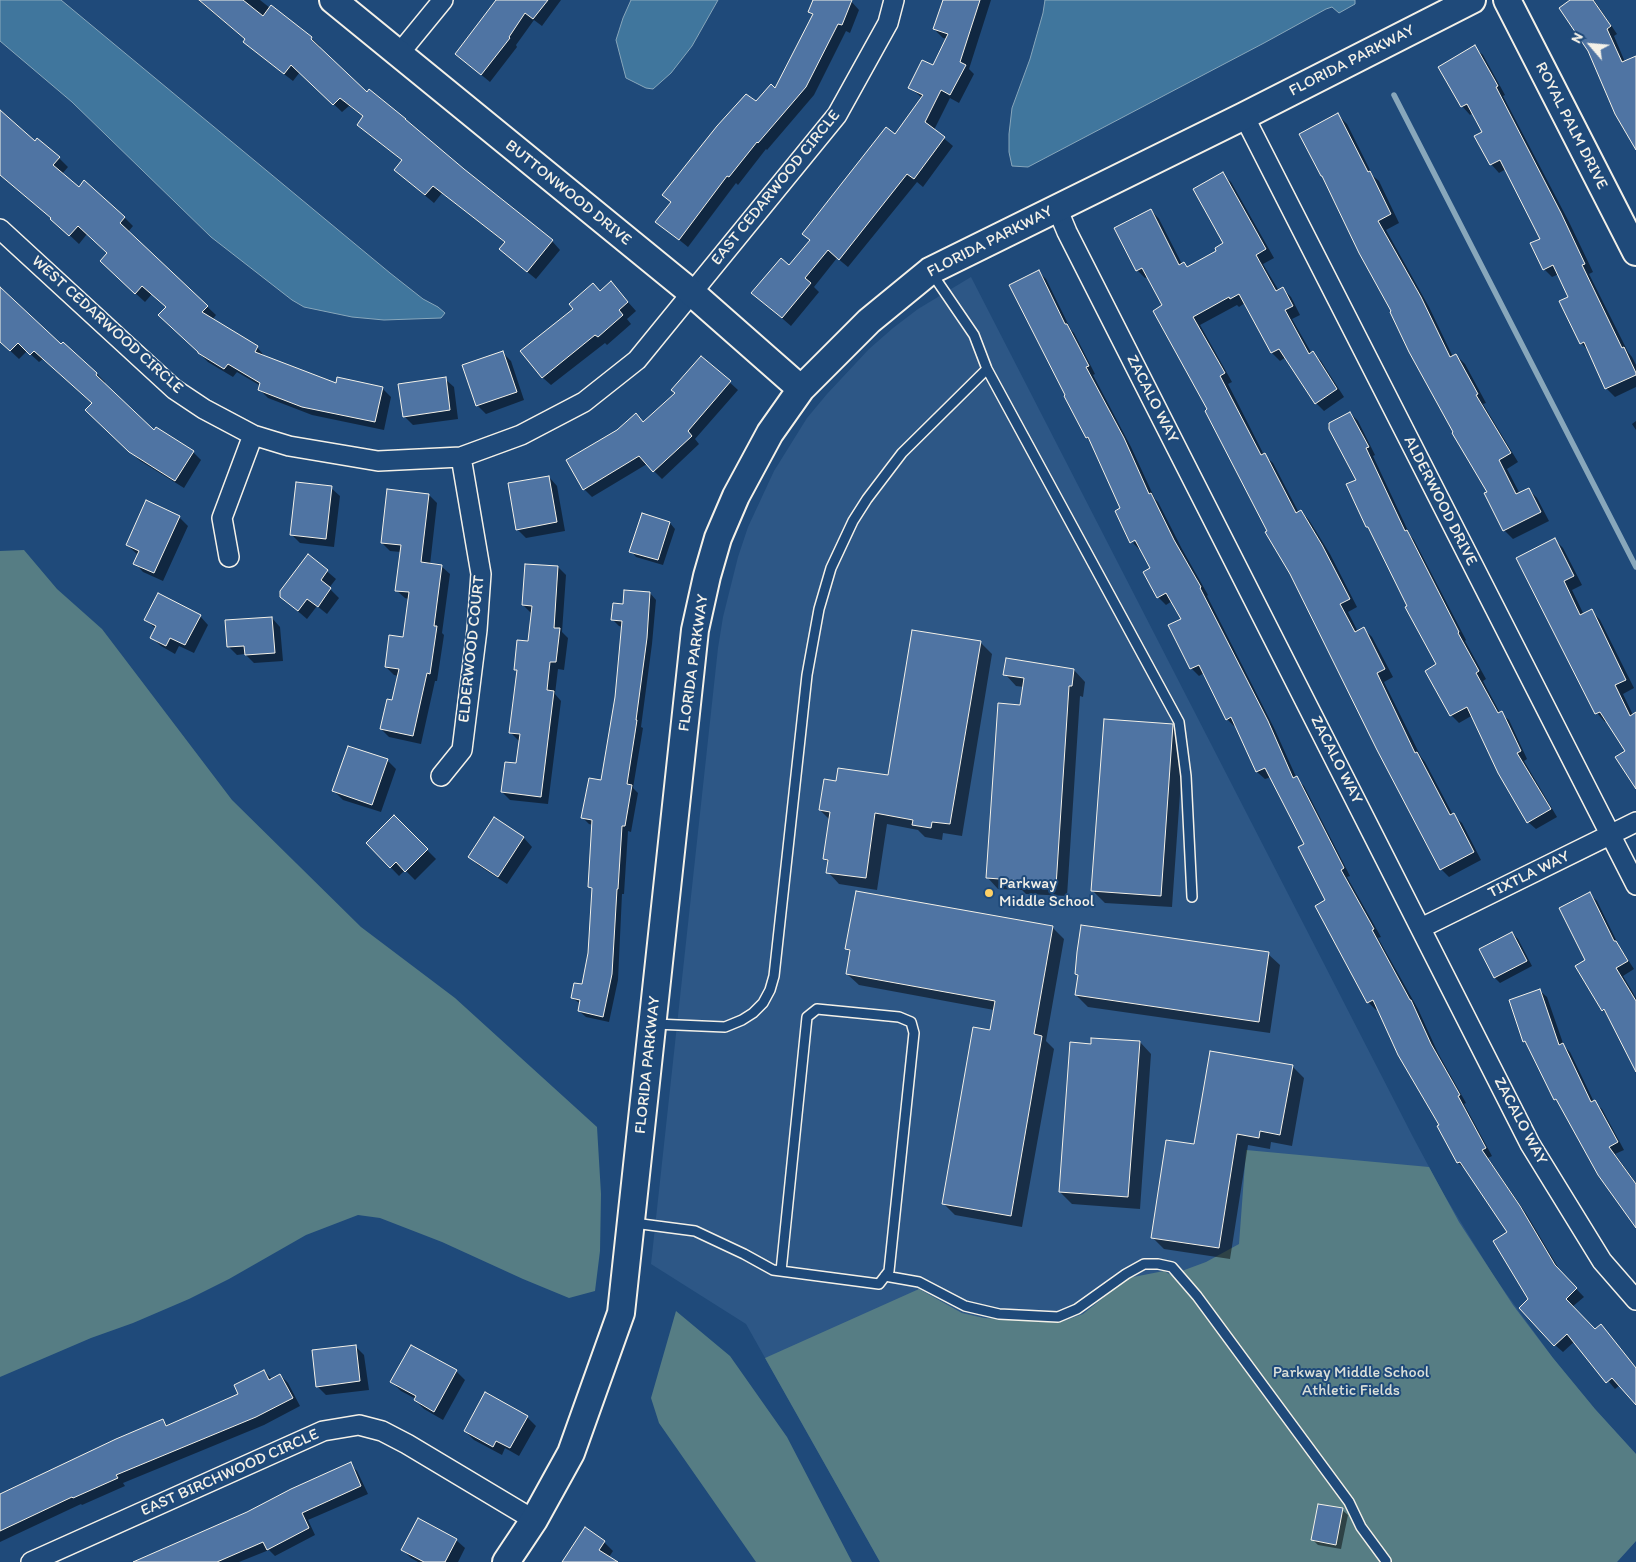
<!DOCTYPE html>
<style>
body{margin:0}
#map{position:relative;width:1636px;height:1562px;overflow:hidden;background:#1f4a7a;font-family:Itim,sans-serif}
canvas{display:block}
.north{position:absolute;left:1566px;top:20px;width:50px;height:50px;-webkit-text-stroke:4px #1f4a7a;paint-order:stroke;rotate:297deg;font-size:14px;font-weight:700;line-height:20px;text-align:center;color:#f4f1e8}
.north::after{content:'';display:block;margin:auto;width:18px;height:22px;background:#f4f1e8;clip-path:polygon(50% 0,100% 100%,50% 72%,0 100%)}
</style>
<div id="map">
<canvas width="1636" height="1562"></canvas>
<div class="north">N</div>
</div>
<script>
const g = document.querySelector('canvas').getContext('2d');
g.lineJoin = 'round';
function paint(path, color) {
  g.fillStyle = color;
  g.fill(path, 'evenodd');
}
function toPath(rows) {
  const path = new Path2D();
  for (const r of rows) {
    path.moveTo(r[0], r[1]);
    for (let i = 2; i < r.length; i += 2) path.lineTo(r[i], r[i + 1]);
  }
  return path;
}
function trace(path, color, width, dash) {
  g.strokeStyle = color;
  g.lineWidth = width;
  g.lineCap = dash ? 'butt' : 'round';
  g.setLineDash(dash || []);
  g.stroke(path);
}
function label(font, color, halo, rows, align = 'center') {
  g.font = font + ' Itim,sans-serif';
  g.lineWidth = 4;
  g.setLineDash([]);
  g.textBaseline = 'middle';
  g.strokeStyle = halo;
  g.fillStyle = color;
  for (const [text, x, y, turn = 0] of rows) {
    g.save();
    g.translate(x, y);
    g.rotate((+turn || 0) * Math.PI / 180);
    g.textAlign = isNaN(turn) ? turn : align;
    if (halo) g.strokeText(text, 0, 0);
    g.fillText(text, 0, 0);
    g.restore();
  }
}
const built = toPath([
 [971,277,1413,1137,1443,1193,1495,1278,1553,1358,1595,1409,1636,1454,1636,1541,1617,1562,880,1562,746,1324,651,1264,718,648,723,617,738,557,748,527,774,471,807,418,827,394,869,349,893,328,918,309]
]);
const green = toPath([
 [24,550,57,589,102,629,232,800,361,927,455,998,597,1127,601,1194,600,1251,595,1291,569,1298,523,1279,442,1242,380,1218,358,1215,306,1235,229,1279,189,1299,133,1323,91,1338,0,1377,0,551],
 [1246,1150,1429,1167,1459,1222,1513,1305,1553,1358,1595,1409,1636,1454,1636,1541,1617,1562,880,1562,765,1358,919,1289,962,1313,984,1318,1061,1322,1083,1314,1128,1278,1164,1271,1171,1275,1206,1262,1239,1244],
 [676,1311,730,1356,787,1437,852,1562,756,1562,659,1423,651,1398]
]);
const water = toPath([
 [0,0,61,0,390,273,423,299,438,307,445,313,441,318,384,320,352,317,304,307,292,300,211,237,72,102,0,41,0,0],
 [631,0,718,0,692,46,671,73,653,89,646,88,626,78,622,63,616,40,623,18,631,0],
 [1045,0,1355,0,1355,4,1339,13,1332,7,1326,9,1264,43,1028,167,1012,166,1009,152,1009,134,1012,108,1030,59,1043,13,1045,0]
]);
const shadow = toPath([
 [198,0,260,0,270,8,271,7,311,38,320,46,319,48,368,93,552,241,560,250,536,279,509,257,506,243,442,193,434,203,404,178,403,161,367,133,359,125,364,117,349,106,342,112,300,72,293,81,253,50,245,42,246,40],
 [497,0,561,0,542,26,534,20,516,45,517,47,490,82,456,54],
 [814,0,850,0,859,10,850,33,846,31,814,95,767,150,766,149,738,185,736,183,688,247,657,222,672,203,664,195,756,103,776,90,814,16,809,12],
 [944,0,991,0,969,69,974,74,959,103,950,98,934,130,953,146,923,187,917,182,848,267,837,258,814,287,819,292,791,326,753,293,789,266,811,241,804,234,895,135,922,98,910,87,933,67,947,39,943,38,934,29],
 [1573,0,1594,0,1617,34,1614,36,1625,62,1636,58,1636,147],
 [1474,47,1483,55,1505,95,1503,96,1569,222,1593,272,1589,274,1628,352,1632,357,1636,365,1636,387,1615,397,1606,388,1589,351,1581,343,1561,302,1570,297,1559,274,1552,277,1544,269,1541,239,1506,169,1499,173,1491,164,1484,132,1473,113,1470,115,1462,106],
 [0,112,35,142,37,140,59,158,68,167,62,174,79,189,124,217,133,226,128,232,216,315,212,320,257,347,265,357,337,384,382,388,391,397,384,430,312,415,268,398,259,389,261,386,237,372,233,377,208,362,199,353,167,308,152,294,145,302,110,270,109,253,87,234,79,244,0,170],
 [1338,115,1347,124,1373,176,1379,181,1399,223,1386,230,1429,307,1453,357,1456,355,1465,364,1486,403,1483,404,1518,462,1507,469,1520,494,1529,490,1537,498,1549,521,1513,539,1504,530,1489,492,1455,433],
 [1222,174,1231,182,1274,258,1263,264,1279,291,1283,289,1291,297,1300,315,1292,319,1312,354,1313,353,1321,361,1344,397,1324,411,1316,403,1286,357,1280,361,1272,353,1245,303,1239,307,1237,305,1200,325,1232,382,1228,384,1264,455,1273,463,1299,513,1301,511,1309,520,1330,554,1357,607,1348,612,1358,632,1364,629,1372,637,1393,677,1384,682,1421,757,1425,762,1453,815,1462,823,1481,860,1449,877,1441,869,1269,531,1208,410,1164,306,1148,277,1145,278,1137,270,1151,210,1159,219,1182,264,1184,263,1188,268,1218,251,1224,244],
 [1039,272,1046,279,1071,330,1074,333,1095,374,1093,375,1131,447,1155,499,1158,502,1182,549,1208,595,1207,596,1275,730,1297,779,1304,786,1350,876,1347,877,1381,937,1378,938,1418,1009,1438,1053,1466,1103,1464,1104,1492,1156,1488,1158,1527,1215,1562,1274,1584,1297,1572,1307,1595,1331,1608,1334,1636,1368,1636,1402,1620,1385,1615,1389,1575,1341,1563,1352,1555,1345,1529,1299,1509,1233,1466,1170,1458,1163,1379,1008,1376,1010,1368,1002,1305,845,1271,777,1265,779,1257,772,1237,725,1234,726,1227,719,1204,673,1199,676,1191,668,1182,619,1172,601,1166,605,1158,597,1144,573,1152,568,1141,548,1139,549,1133,543,1142,538,1132,540,1132,543,1131,542,1122,509,1092,443,1087,438,1065,397,1067,396],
 [0,287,61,345,63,344,97,374,105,382,104,384,154,432,193,452,201,460,184,488,139,460,87,410,93,404,43,359,39,362,27,351,19,359,0,341],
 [600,292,619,292,636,311,627,319,631,324,607,345,605,343,551,385,542,377],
 [502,352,511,361,524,400,486,414,477,405],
 [702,357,738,390,695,439,699,444,662,479,647,464,592,497,584,489,644,423,676,393],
 [445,379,454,387,458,419,413,425,404,416],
 [1350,413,1358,421,1375,455,1373,456,1410,535,1414,540,1466,640,1465,641,1486,679,1483,681,1500,713,1509,720,1527,759,1524,761,1557,817,1536,829,1528,822,1473,715,1459,723,1451,715,1427,671,1438,665,1370,530,1368,527,1357,480,1328,425],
 [1636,421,1636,430,1632,424],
 [549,477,557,486,565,531,526,538,517,529],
 [331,488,340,496,334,547,300,543,291,534],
 [429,495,437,503,430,565,441,566,450,574,442,633,444,635,437,681,435,681,421,744,389,737,381,729,393,702,399,676,394,675,386,667,404,638,409,599,405,598,396,590,401,552,390,551,382,543],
 [643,515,670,523,675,529,663,565,636,557,631,551],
 [179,517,188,526,163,581,143,572,135,563,138,555,127,545],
 [1555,540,1563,548,1582,585,1572,590,1584,615,1592,611,1600,620,1634,688,1623,694,1633,715,1636,713,1636,784,1627,752,1607,721,1605,722,1597,713,1518,558],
 [309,556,336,579,329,588,339,598,327,614,317,606,307,619,279,595],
 [558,567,566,575,562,632,568,638,564,670,558,669,555,694,561,701,548,804,510,800,502,792,517,765,520,741,518,740,510,732,518,672,515,669,529,643,531,613,523,605],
 [650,593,656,600,652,644,641,727,643,728,633,788,638,793,631,832,628,831,624,894,622,894,618,980,609,1022,586,1017,579,1011,581,1004,572,998,582,986,590,953,593,890,590,887,593,825,589,824,583,818,602,781,616,697,623,627,619,626,613,620,624,605],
 [200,616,208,625,194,653,179,646,175,654,161,646,152,638,156,629,146,620],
 [272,618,280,627,283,661,254,663,245,654,237,655,228,646],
 [980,642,992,654,962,836,943,833,942,840,925,837,918,830,887,824,877,890,839,884,828,872,829,863,824,859,830,820,820,810,837,782,889,777],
 [1074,670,1085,682,1083,697,1080,696,1067,896,1026,894,1022,890,998,889,987,877,1024,687,1016,686,1005,674],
 [1172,725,1184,737,1172,907,1105,903,1093,891],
 [387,760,396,769,381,812,343,800,334,791],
 [394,817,436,859,415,880,405,870,399,876,367,843],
 [494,818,524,838,532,847,507,884,478,865,469,856],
 [1590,894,1597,901,1619,946,1634,969,1623,976,1636,998,1636,1064,1610,1017,1603,1010,1587,960],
 [1053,928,1064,939,1046,1041,1054,1049,1022,1227,955,1215,943,1203,991,1031,994,1010,859,985,847,974,851,953,847,949],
 [1512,933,1518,939,1532,966,1500,983,1495,978],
 [1268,954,1280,965,1270,1033,1088,1007,1076,995,1079,977,1076,974],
 [1539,990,1547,997,1564,1046,1570,1052,1594,1102,1602,1109,1624,1150,1615,1154,1636,1183,1636,1227,1562,1106,1555,1099,1529,1046,1524,1041],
 [1140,1042,1151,1054,1140,1209,1072,1204,1060,1192,1092,1045],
 [1292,1066,1304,1078,1292,1146,1271,1142,1270,1149,1248,1145,1230,1259,1164,1249,1152,1237,1195,1145],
 [356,1347,364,1355,369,1390,326,1395,317,1386],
 [264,1371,272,1379,280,1375,288,1383,300,1406,264,1425,123,1483,125,1486,82,1505,81,1504,0,1542,0,1505,163,1421,168,1426,240,1394],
 [456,1371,465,1380,443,1420,424,1409,415,1400,416,1399,401,1391,392,1382],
 [527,1417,536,1426,519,1456,505,1448,502,1455,474,1440,465,1431],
 [350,1464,357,1471,368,1494,308,1520,315,1535,275,1556,269,1550,239,1562,137,1562,248,1513],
 [1342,1510,1348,1515,1341,1549,1318,1545,1313,1540],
 [585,1529,604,1542,613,1551,609,1557,613,1562,563,1562],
 [456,1540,465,1548,458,1562,418,1562,411,1558,403,1550]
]);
const stream = toPath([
 [1394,95,1636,567]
]);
const building = toPath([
 [199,0,243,0,263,16,271,5,312,37,311,39,367,92,369,89,406,119,405,119,464,169,553,240,527,272,499,249,505,242,433,186,425,195,394,170,402,160,357,125,363,116,340,98,333,105,291,65,284,74,243,42,245,39,199,0],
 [496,0,548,0,533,19,525,13,509,37,510,38,481,75,455,54,496,0],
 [813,0,852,0,842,25,838,24,806,87,758,143,757,142,729,177,727,176,679,240,655,222,671,202,662,195,717,126,746,94,756,101,771,84,775,88,813,14,808,12,813,0],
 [943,0,980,0,960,62,966,65,950,95,941,90,925,122,945,137,914,179,907,174,839,260,828,250,805,278,811,283,782,318,751,293,781,258,789,265,810,240,802,234,886,127,895,134,923,95,908,88,922,60,933,65,948,34,933,29,943,0],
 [1570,0,1593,0,1611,26,1607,29,1622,62,1636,56,1636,150,1615,114,1588,51,1559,8,1570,0],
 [1475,45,1498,86,1496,87,1561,213,1585,264,1582,265,1622,348,1624,347,1636,373,1636,375,1605,389,1584,342,1580,344,1559,301,1568,297,1553,265,1543,270,1530,243,1540,239,1500,160,1490,165,1474,136,1482,132,1467,104,1461,107,1438,67,1475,45],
 [0,110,35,141,37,138,60,157,53,165,79,187,84,180,125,217,120,223,208,306,202,312,258,346,255,352,336,383,337,377,383,387,375,422,302,407,258,390,260,383,228,364,224,369,198,353,198,352,158,315,166,307,142,286,135,294,100,261,107,253,78,226,69,236,50,219,51,218,0,175,0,110],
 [1338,113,1368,172,1370,171,1391,214,1378,221,1421,297,1450,357,1456,354,1478,394,1476,395,1511,453,1499,460,1516,494,1529,488,1541,512,1503,531,1484,493,1487,492,1452,433,1453,432,1409,352,1390,312,1391,311,1359,253,1322,176,1321,176,1299,134,1338,113],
 [1223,172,1266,249,1256,255,1276,291,1283,287,1293,306,1285,310,1309,354,1313,351,1337,389,1315,404,1279,349,1271,353,1239,294,1230,299,1229,297,1193,317,1225,373,1220,376,1261,455,1265,453,1296,513,1301,510,1322,545,1350,599,1340,604,1355,632,1364,627,1385,669,1377,673,1415,753,1417,752,1450,815,1454,813,1474,852,1440,870,1377,750,1290,574,1265,532,1267,531,1205,411,1207,409,1153,311,1162,305,1142,268,1136,271,1114,228,1151,209,1179,265,1184,262,1187,267,1216,251,1215,248,1223,243,1193,189,1223,172],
 [1039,270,1065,324,1067,324,1089,366,1086,367,1124,438,1149,494,1151,493,1174,540,1201,587,1200,588,1268,721,1293,778,1297,776,1344,868,1341,870,1374,929,1372,930,1410,1000,1411,1000,1431,1044,1460,1095,1458,1096,1486,1148,1482,1150,1520,1206,1555,1265,1577,1288,1566,1299,1595,1329,1601,1324,1636,1368,1636,1405,1612,1378,1606,1383,1567,1334,1554,1346,1519,1308,1528,1299,1493,1241,1507,1232,1460,1162,1457,1163,1437,1126,1439,1125,1398,1055,1373,1000,1367,1003,1315,906,1325,900,1298,847,1304,844,1265,768,1256,772,1231,717,1226,720,1199,665,1190,669,1168,625,1181,619,1166,593,1157,598,1143,572,1150,568,1135,540,1130,543,1115,511,1120,508,1088,437,1086,438,1064,396,1065,395,1009,285,1039,270],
 [611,281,628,302,619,310,623,315,598,337,595,335,542,378,520,351,573,309,569,304,593,283,600,291,611,281],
 [0,287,61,344,63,342,97,373,96,375,154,430,156,427,194,451,175,481,129,452,85,410,92,403,34,351,30,355,18,343,10,351,0,342,0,287],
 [503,351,517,392,476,406,462,365,503,351],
 [701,356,731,381,688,431,692,436,653,472,639,456,583,490,566,460,617,430,636,413,643,422,675,393,671,390,701,356],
 [446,377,450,410,403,417,398,384,446,377],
 [1350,412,1369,447,1366,448,1405,531,1407,530,1459,632,1458,633,1479,671,1476,673,1498,713,1502,711,1521,751,1517,753,1551,809,1527,823,1498,773,1467,707,1450,716,1425,671,1436,664,1405,607,1407,606,1368,527,1366,527,1346,484,1356,480,1329,429,1329,423,1350,412],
 [549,476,557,522,516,530,508,483,549,476],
 [296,482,332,486,326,539,290,535,296,482],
 [387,489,429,494,421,562,442,565,434,626,437,626,430,674,427,673,413,736,380,729,387,699,392,700,399,669,385,667,389,635,403,637,409,592,395,591,401,545,381,543,387,489],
 [146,500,180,516,154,573,133,564,139,551,126,545,146,500],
 [642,513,670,522,658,560,629,552,642,513],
 [1555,538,1574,576,1564,581,1580,615,1592,609,1626,680,1615,685,1630,716,1636,712,1636,789,1615,757,1625,751,1600,712,1595,714,1516,558,1555,538],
 [308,554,328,570,321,580,331,588,318,607,307,599,298,611,280,597,280,591,308,554],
 [525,564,558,566,554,628,560,628,556,662,550,662,547,690,554,691,541,797,501,792,505,762,516,763,520,734,509,733,517,670,514,670,517,640,528,641,532,606,522,605,525,564],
 [624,590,650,592,647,638,636,720,637,720,627,784,632,785,625,826,622,826,618,889,617,889,612,974,603,1017,578,1011,580,1000,571,998,574,983,582,984,588,953,592,888,588,887,592,820,581,818,589,778,601,780,615,697,622,621,611,620,613,603,623,604,624,590],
 [158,593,201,615,185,645,170,638,166,646,150,638,156,626,144,620,158,593],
 [272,617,275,653,245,655,244,646,227,647,225,620,272,617],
 [912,630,981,641,950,824,932,822,931,828,912,825,913,820,875,813,866,878,826,873,828,860,823,859,830,812,819,810,824,779,836,781,838,768,888,775,912,630],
 [1006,658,1074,669,1072,686,1069,686,1056,886,1013,883,1014,880,986,878,998,703,1020,705,1024,678,1003,675,1006,658],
 [1104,719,1173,724,1161,896,1091,891,1104,719],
 [348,746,388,759,372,805,332,791,348,746],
 [394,815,428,849,405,872,396,862,390,868,366,843,394,815],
 [494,817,524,837,498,877,468,857,494,817],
 [856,891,1053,926,1034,1034,1042,1036,1011,1216,942,1204,973,1027,990,1030,995,1001,846,974,850,950,845,949,856,891],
 [1590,892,1614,941,1616,941,1628,961,1616,968,1636,1001,1636,1072,1604,1009,1602,1011,1575,966,1585,960,1559,908,1590,892],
 [1081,925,1269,952,1259,1022,1075,995,1078,975,1075,974,1077,952,1081,925],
 [1512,932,1527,961,1494,978,1479,949,1512,932],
 [1540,989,1559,1045,1563,1043,1591,1102,1595,1100,1618,1142,1609,1147,1636,1184,1636,1228,1598,1175,1556,1099,1554,1100,1525,1041,1523,1042,1509,1000,1540,989],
 [1091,1038,1140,1041,1128,1197,1059,1192,1070,1042,1091,1044,1091,1038],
 [1210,1051,1293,1065,1280,1135,1260,1131,1259,1138,1237,1134,1219,1248,1151,1238,1166,1140,1194,1144,1210,1051],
 [356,1345,360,1381,316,1387,312,1350,356,1345],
 [411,1345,457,1370,434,1412,414,1400,416,1396,390,1382,411,1345],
 [264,1370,269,1380,280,1374,293,1398,256,1417,116,1475,118,1478,73,1498,72,1497,0,1531,0,1494,116,1439,163,1419,166,1426,238,1394,234,1385,264,1370],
 [485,1392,528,1416,510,1448,496,1441,493,1447,464,1431,485,1392],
 [351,1462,361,1486,302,1513,309,1528,267,1550,263,1542,217,1562,133,1562,247,1512,291,1489,351,1462],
 [1318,1504,1343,1508,1336,1545,1311,1540,1318,1504],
 [418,1518,457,1539,445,1562,424,1562,401,1550,418,1518],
 [585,1527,605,1541,599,1550,618,1562,562,1562,585,1527]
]);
const lane = toPath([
 [931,272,974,335,987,369,1179,722,1186,776,1192,897],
 [655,1024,725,1027,742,1020,753,1013,763,1003,770,990,774,976,807,675,819,609,831,568,853,521,867,499,902,453,987,369],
 [634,1223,695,1231,744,1254,773,1270,879,1284,889,1271,914,1033,911,1022,899,1017,817,1009,807,1017,781,1271],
 [885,1276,919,1282,965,1306,999,1314,1058,1317,1077,1309,1126,1274,1144,1264,1158,1264,1172,1267,1197,1296,1349,1502,1361,1527,1386,1561]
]);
const street = toPath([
 [398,55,443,0],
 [1244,116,1636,885],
 [1057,208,1067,232,1530,1144,1602,1261,1636,1300],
 [0,229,174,389,204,409,253,435,289,446,378,461,461,457,521,435,584,402,637,360,837,115,888,23,894,0],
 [229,557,222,518,253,435],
 [441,776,462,750,477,630,481,574,461,457],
 [1421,928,1636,822],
 [31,1562,323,1431,359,1425,382,1431,407,1444,534,1520]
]);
const secondary = toPath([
 [333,0,692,293,801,389],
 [1507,0,1636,252],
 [506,1562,534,1520,571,1453,621,1313,695,630,707,576,718,538,736,496,770,433,801,389,869,321,930,271,1244,116,1472,0]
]);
const markers = [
 [989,893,5,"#ffd166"]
];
const streetNames = [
 ["FLORIDA PARKWAY",1352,61,-27],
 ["ROYAL PALM DRIVE",1571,126,63],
 ["EAST CEDARWOOD CIRCLE",776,188,-51],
 ["BUTTONWOOD DRIVE",568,193,39],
 ["FLORIDA PARKWAY",990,242,-27],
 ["WEST CEDARWOOD CIRCLE",107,325,42],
 ["ZACALO WAY",1152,399,63],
 ["ALDERWOOD DRIVE",1440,501,63],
 ["ELDERWOOD COURT",472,649,-84],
 ["FLORIDA PARKWAY",694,663,-82],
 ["ZACALO WAY",1336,760,63],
 ["TIXTLA WAY",1529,875,-26],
 ["FLORIDA PARKWAY",648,1065,-84],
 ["ZACALO WAY",1520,1121,62],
 ["EAST BIRCHWOOD CIRCLE",230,1473,-24]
];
const poiNames = [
 ["Parkway",999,884],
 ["Middle School",999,902]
];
const parkNames = [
 ["Parkway Middle School",1351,1373],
 ["Athletic Fields",1351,1391]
];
paint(built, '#2d5786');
paint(green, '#567d84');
paint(water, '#40769d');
trace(water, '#88a7bb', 1);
paint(shadow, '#0007');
trace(stream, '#88a7bb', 5.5);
paint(building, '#4f74a3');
trace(building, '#f4f1e8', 1);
trace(lane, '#f4f1e8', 12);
trace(street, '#f4f1e8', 22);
trace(secondary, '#f4f1e8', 30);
trace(lane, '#1f4a7a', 9);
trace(street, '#1f4a7a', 19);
trace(secondary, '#1f4a7a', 26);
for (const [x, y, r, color] of markers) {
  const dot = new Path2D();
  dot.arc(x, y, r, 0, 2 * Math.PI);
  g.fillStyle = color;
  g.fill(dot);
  trace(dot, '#1f4a7a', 2);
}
label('16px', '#f4f1e8', '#1f4a7a', streetNames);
label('16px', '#f4f1e8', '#1f4a7a', poiNames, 'left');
label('16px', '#dce0d9', '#1f4a7a', parkNames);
</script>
